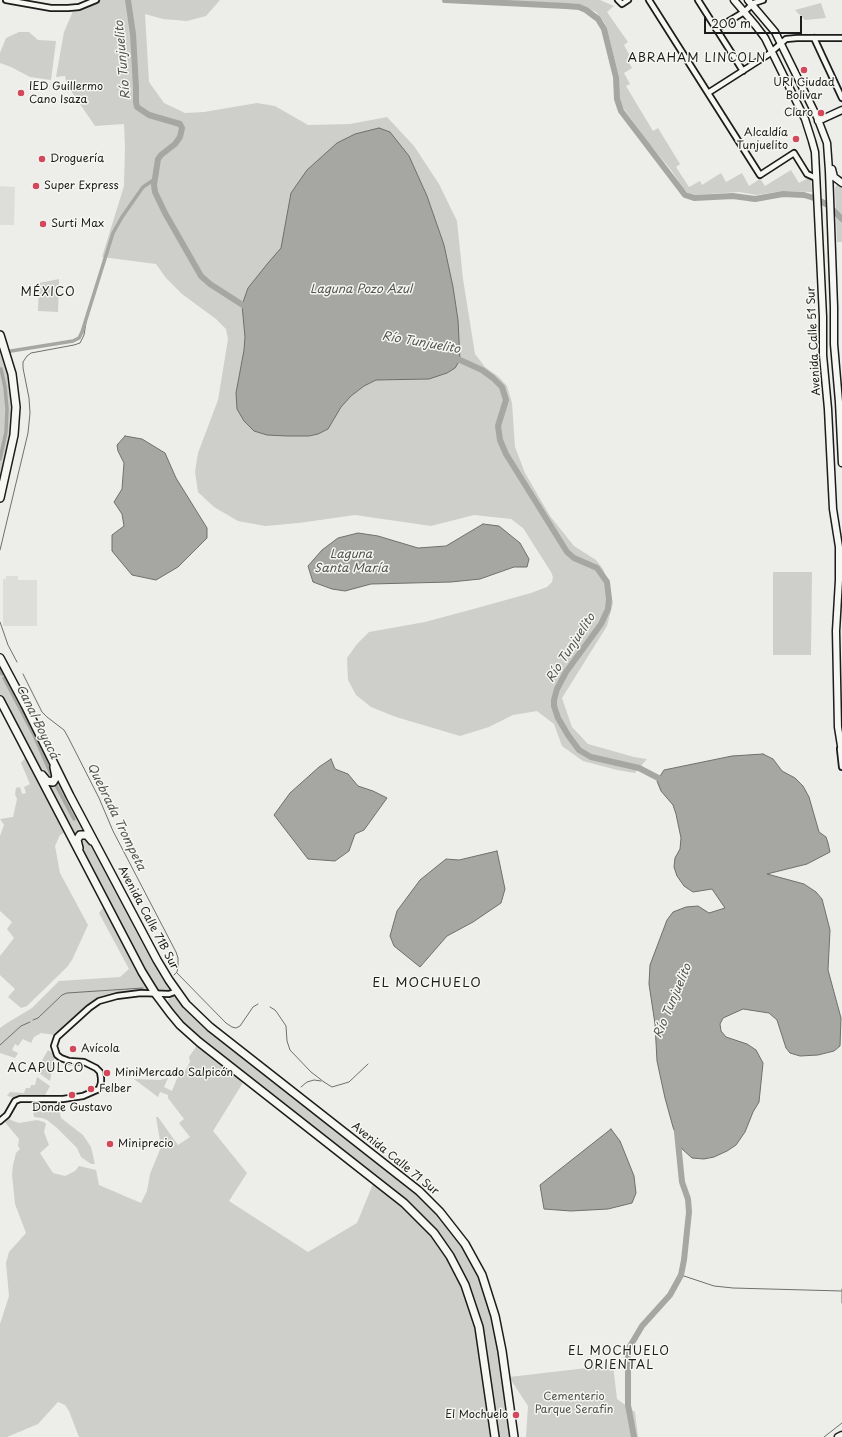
<!DOCTYPE html>
<meta charset="utf-8">
<style>
body{margin:0}
#map{position:relative;width:842px;height:1437px;overflow:hidden;background:#edede9;font-family:"Playpen Sans",sans-serif}
canvas{display:block}
.scale{position:absolute;left:704px;top:16px;width:98px;height:18px;box-sizing:border-box;border:2px solid #1c1c1c;border-top:0;padding-left:5px;font-size:12px;line-height:14px;white-space:nowrap;color:#1c1c1c;-webkit-text-stroke:3px #f6f6f2;paint-order:stroke}
</style>
<div id="map">
<canvas width="842" height="1437"></canvas>
<div class="scale">200 m</div>
</div>
<script>
const g = document.querySelector('canvas').getContext('2d');
g.lineJoin = 'round';
function paint(path, color) {
  g.fillStyle = color;
  g.fill(path, 'evenodd');
}
function toPath(rows) {
  const path = new Path2D();
  for (const r of rows) {
    path.moveTo(r[0], r[1]);
    for (let i = 2; i < r.length; i += 2) path.lineTo(r[i], r[i + 1]);
  }
  return path;
}
function trace(path, color, width, dash) {
  g.strokeStyle = color;
  g.lineWidth = width;
  g.lineCap = dash ? 'butt' : 'round';
  g.setLineDash(dash || []);
  g.stroke(path);
}
function label(font, color, halo, rows, align = 'center') {
  g.font = font + ' "Playpen Sans",sans-serif';
  g.lineWidth = 3;
  g.setLineDash([]);
  g.textBaseline = 'middle';
  g.strokeStyle = halo;
  g.fillStyle = color;
  for (const [text, x, y, turn = 0] of rows) {
    g.save();
    g.translate(x, y);
    g.rotate((+turn || 0) * Math.PI / 180);
    g.textAlign = isNaN(turn) ? turn : align;
    if (halo) g.strokeText(text, 0, 0);
    g.fillText(text, 0, 0);
    g.restore();
  }
}
const built = toPath([
 [0,186,15,187,14,225,0,225],
 [6,576,18,576,18,580,37,580,37,626,3,626,3,579,6,579]
]);
const green = toPath([
 [100,0,220,0,206,16,187,21,163,19,145,14,149,82,164,103,185,113,204,112,257,103,275,106,308,125,350,124,387,117,414,146,439,184,457,221,463,279,475,354,485,367,499,377,507,386,512,403,515,447,525,473,550,516,574,546,596,560,603,569,609,584,613,603,607,626,562,698,572,727,588,744,634,757,647,759,635,773,617,770,583,761,562,746,554,724,537,711,513,715,489,727,460,736,396,717,371,707,356,695,348,680,347,658,357,644,369,632,425,622,477,608,531,593,547,587,552,582,553,577,551,572,523,528,511,519,474,515,431,526,355,515,299,523,265,526,238,521,214,507,198,492,195,472,198,453,218,400,228,339,226,329,216,319,182,294,166,278,156,264,102,257,124,186,125,146,124,124,95,126,67,85,65,76,56,77,64,32,73,11,91,5],
 [498,0,600,0,614,6,607,12,628,42,624,45,631,58,628,61,632,68,624,73,630,84,626,86,653,131,658,128,680,164,676,167,689,187,700,181,702,185,721,173,726,182,742,173,749,186,760,179,765,186,791,170,799,183,808,178,811,179,812,192,783,191,756,195,739,192,693,195,689,194,683,188,671,170,648,142,621,105,619,99,619,76,609,37,604,22,596,12,580,5],
 [821,3,826,18,805,20,795,10],
 [19,32,29,32,38,40,56,41,51,80,30,77,11,67,0,63,0,53,6,38],
 [838,183,842,186,842,242,837,242,835,188],
 [59,279,58,312,38,311,39,283],
 [0,341,8,366,14,403,12,432,0,488],
 [773,572,812,572,811,655,773,655],
 [0,663,42,743,46,755,54,773,54,779,46,778,33,758,0,694],
 [21,746,64,833,60,835,55,846,60,873,88,925,72,960,67,967,27,1006,21,1008,8,997,15,989,0,975,0,956,14,938,7,929,12,922,0,911,0,836,4,825,0,819,13,817,17,799,15,794,16,788,20,787,22,794,26,793,24,787,30,784,21,763,25,758,19,748],
 [58,778,71,808,87,832,80,832,75,837,47,784],
 [81,837,90,840,172,988,171,989,164,991,156,990,150,981,80,844],
 [104,906,149,989,135,992,119,993,99,999,72,1019,55,1035,41,1033,34,1037,31,1043,23,1039,18,1046,15,1044,12,1050,18,1053,15,1058,0,1053,0,1028,7,1023,32,1008,59,981,120,977,129,969,99,913],
 [173,996,178,998,414,1189,451,1228,478,1272,494,1317,512,1437,496,1437,471,1294,430,1225,203,1042,179,1020,169,1007,168,1000],
 [198,1044,244,1081,213,1131,247,1173,229,1201,308,1252,357,1223,373,1184,417,1220,428,1233,441,1249,453,1268,462,1287,476,1332,491,1437,79,1437,69,1411,65,1405,58,1402,38,1424,7,1437,0,1437,0,1324,9,1296,6,1263,9,1252,26,1233,15,1204,12,1175,13,1165,16,1153,20,1149,18,1146,19,1139,4,1121,8,1117,11,1120,19,1123,37,1120,44,1122,46,1124,44,1132,49,1145,40,1153,53,1173,65,1176,75,1171,79,1166,96,1170,99,1185,141,1203,147,1191,150,1174,161,1147,156,1117,158,1117,178,1145,190,1137,179,1123,184,1119,168,1098,168,1095,160,1092,158,1097,134,1079,160,1080,168,1078,164,1087,172,1091,180,1071,184,1073,185,1071,190,1062,189,1057],
 [48,1050,55,1055,50,1081,36,1071],
 [37,1077,50,1086,44,1097,22,1095,15,1098,7,1096,10,1092,24,1093,26,1088,30,1088,31,1085,35,1085],
 [32,1101,57,1101,61,1118,83,1135,91,1147,95,1164,91,1164,81,1157,77,1148,56,1127,47,1120,42,1118,34,1117],
 [613,1365,617,1399,635,1412,638,1437,526,1437,528,1406,509,1377]
]);
const water = toPath([
 [379,128,390,132,409,156,427,196,444,245,453,287,458,320,460,360,455,368,447,373,429,379,376,380,364,386,351,396,341,407,328,429,318,434,309,436,287,436,267,435,254,431,244,421,237,409,236,393,244,350,245,337,242,305,248,288,268,263,281,248,291,193,307,170,337,143,355,134,379,128],
 [125,436,142,439,165,453,176,478,207,528,207,538,178,567,156,580,132,575,112,551,112,535,124,526,122,514,114,502,122,489,124,463,118,451,117,445,125,436],
 [483,524,499,526,520,543,529,559,527,567,514,567,480,579,451,582,371,584,345,591,332,589,313,582,308,566,322,550,338,538,358,533,378,536,418,548,446,546,483,524],
 [763,754,773,759,782,771,795,778,803,786,809,797,819,832,826,837,828,843,830,852,807,864,767,874,804,884,816,892,822,899,830,930,828,970,841,1018,840,1046,834,1051,818,1055,800,1056,790,1053,786,1048,777,1020,769,1013,743,1009,723,1018,720,1024,721,1031,726,1037,747,1044,756,1050,763,1063,759,1102,753,1112,745,1132,736,1145,727,1151,714,1157,704,1159,692,1158,681,1148,673,1127,665,1098,657,1061,655,1024,649,984,650,965,667,920,673,912,686,907,698,906,709,913,725,908,712,889,693,892,684,886,677,876,674,867,675,858,680,849,681,838,676,814,673,805,661,791,657,781,664,770,732,756,763,754],
 [331,759,335,769,348,774,358,786,373,791,387,798,364,830,355,834,349,851,335,861,308,859,274,815,290,793,319,767,331,759],
 [497,851,505,889,501,903,473,922,447,936,420,967,394,946,390,936,397,911,420,880,446,859,459,860,497,851],
 [611,1129,620,1141,634,1176,636,1193,632,1203,608,1209,571,1211,544,1209,540,1185,611,1129]
]);
const stream = toPath([
 [0,550,28,433,30,413,29,398,23,368,23,362,27,356,31,353,74,345,80,343,84,335,88,310],
 [0,622,8,645,17,662],
 [23,674,42,712,47,717,64,730,68,737,99,798,113,831,176,952,178,958,178,967,177,972,174,975],
 [177,973,226,1023,232,1027,236,1028,240,1026,253,1007,258,1004],
 [270,1007,275,1010,278,1014,286,1026,287,1041,290,1050,311,1072,324,1082],
 [33,1020,38,1018,62,995,67,993,143,988],
 [0,1045,21,1026,30,1022],
 [324,1082,332,1087,349,1082,368,1064],
 [301,1087,307,1082,314,1080,321,1081],
 [681,1275,714,1286,733,1288,842,1291,842,1289],
 [842,1292,842,1303],
 [824,1437,842,1423]
]);
const canal = toPath([
 [11,351,73,341,79,338,82,332,113,233,122,217,143,187,155,179],
 [0,459,6,432,7,409,5,387,1,369],
 [0,670,2,674],
 [4,678,34,735,51,774],
 [56,785,74,819]
]);
const river = toPath([
 [128,0,133,34,136,88,136,102,137,107,149,115,180,124,182,128,180,137,175,144,161,155,158,159,154,185,155,192,165,213,201,276,210,284,249,309],
 [445,0,566,6,579,7,586,10,598,19,604,29,616,77,617,99,621,111,685,195,694,198,733,196,755,199,783,194,804,195,814,198,828,205,842,219],
 [453,359,460,360,482,370,493,378,502,387,506,400,498,426,500,440,506,454,567,552,574,558,597,568,607,582,609,599,608,609,601,624,566,672,557,689,554,700,554,706,558,718,568,735,579,750,591,757,639,768,666,782],
 [634,1437,628,1405,628,1354,629,1348,642,1326,670,1295,681,1275,684,1260,689,1212,688,1199,682,1182,677,1132]
]);
const minor = toPath([
 [6,0,51,8,68,8,79,7,96,0],
 [618,0,622,4,628,0],
 [649,0,760,175,794,153,807,174,816,178],
 [698,0,743,71],
 [716,29,744,12,754,3,763,0],
 [814,38,842,98],
 [708,93,769,54,786,39,797,38,842,38],
 [840,749,842,767],
 [0,1121,7,1115,15,1101,20,1099,63,1099,83,1096,99,1089,101,1083,101,1078,100,1072,96,1068,84,1062,69,1061,61,1058,57,1055,54,1046,57,1037,89,1008,99,1001,117,996,141,993,169,994,177,991]
]);
const major = toPath([
 [734,0,756,26,765,38,805,119,812,141,815,152,823,317,823,355,828,409,833,509,839,547,839,580,836,631,838,727,842,752],
 [748,0,775,32,779,40,817,117,827,143,829,171,834,307,834,344,839,402,842,463],
 [818,121,842,110],
 [832,169,834,177,842,183],
 [838,1437,842,1435]
]);
const highway = toPath([
 [0,335,12,374,16,407,14,435,0,498],
 [0,658,25,705,70,796,157,960,169,980,186,1004,210,1027,419,1191,440,1212,465,1244,482,1275,495,1316,502,1351,514,1437],
 [0,700,142,972,155,993,170,1013,180,1025,199,1042,404,1203,434,1233,450,1256,465,1285,479,1327,495,1437],
 [42,775,47,781,53,782,56,777,54,767],
 [79,848,77,840,80,835,87,835,92,841]
]);
const markers = [
 [804,70,4,"#d1495b"],
 [21,93,4,"#d1495b"],
 [821,113,4,"#d1495b"],
 [796,139,4,"#d1495b"],
 [42,159,4,"#d1495b"],
 [36,186,4,"#d1495b"],
 [43,224,4,"#d1495b"],
 [73,1049,4,"#d1495b"],
 [107,1073,4,"#d1495b"],
 [91,1089,4,"#d1495b"],
 [72,1095,4,"#d1495b"],
 [110,1144,4,"#d1495b"],
 [516,1415,4,"#d1495b"]
];
const poiNames = [
 ["URI Ciudad",804,83,"center"],
 ["Bolivar",804,96,"center"],
 ["IED Guillermo",29,87],
 ["Cano Isaza",29,100],
 ["Claro",813,113,"right"],
 ["Alcaldía",788,133,"right"],
 ["Tunjuelito",788,146,"right"],
 ["Droguería",50,159],
 ["Super Express",44,186],
 ["Surti Max",51,224],
 ["Avícola",81,1049],
 ["MiniMercado Salpicón",115,1073],
 ["Felber",99,1089],
 ["Donde Gustavo",72,1108,"center"],
 ["Miniprecio",118,1144],
 ["El Mochuelo",508,1415,"right"]
];
const streetNames = [
 ["Avenida Calle 51 Sur",814,341,-93],
 ["Avenida Calle 71B Sur",148,918,62],
 ["Avenida Calle 71 Sur",395,1159,39]
];
const parkNames = [
 ["Cementerio",574,1397],
 ["Parque Serafín",574,1410]
];
const neighbourhoodNames = [
 ["ABRAHAM LINCOLN",697,59],
 ["MÉXICO",48,293],
 ["ACAPULCO",46,1069],
 ["EL MOCHUELO",619,1352],
 ["ORIENTAL",619,1366]
];
const waterNames = [
 ["Río Tunjuelito",123,60,-95],
 ["Laguna Pozo Azul",361,290],
 ["Río Tunjuelito",421,343,10],
 ["Laguna",351,555],
 ["Santa María",351,569],
 ["Río Tunjuelito",571,648,-57],
 ["Canal Boyacá",37,722,64],
 ["Quebrada Trompeta",116,817,64],
 ["Río Tunjuelito",673,1001,-67]
];
const quarterNames = [
 ["EL MOCHUELO",427,983]
];
paint(built, '#ddddda');
paint(green, '#cececb');
paint(water, '#a6a6a3');
trace(water, '#6f6f6d', 1);
trace(stream, '#6f6f6d', 1);
trace(canal, '#a6a6a3', 3.5);
trace(river, '#a6a6a3', 6);
trace(minor, '#1c1c1c', 8);
trace(major, '#1c1c1c', 9);
trace(highway, '#1c1c1c', 10);
trace(minor, '#f6f6f2', 4.5);
trace(major, '#f6f6f2', 6);
trace(highway, '#f6f6f2', 7);
for (const [x, y, r, color] of markers) {
  const dot = new Path2D();
  dot.arc(x, y, r, 0, 2 * Math.PI);
  g.fillStyle = color;
  g.fill(dot);
  trace(dot, '#f6f6f2', 1.5);
}
label('11px', '#1c1c1c', '#f6f6f2', poiNames, 'left');
label('11px', '#1c1c1c', '#f6f6f2', streetNames);
label('11px', '#515151', '#f6f6f2', parkNames);
g.letterSpacing = '1px';
label('12px', '#1c1c1c', '#f6f6f2', neighbourhoodNames);
g.letterSpacing = '0px';
label('italic 12px', '#535352', '#f6f6f2', waterNames);
g.letterSpacing = '1px';
label('13px', '#1c1c1c', '#f6f6f2', quarterNames);
g.letterSpacing = '0px';
</script>
